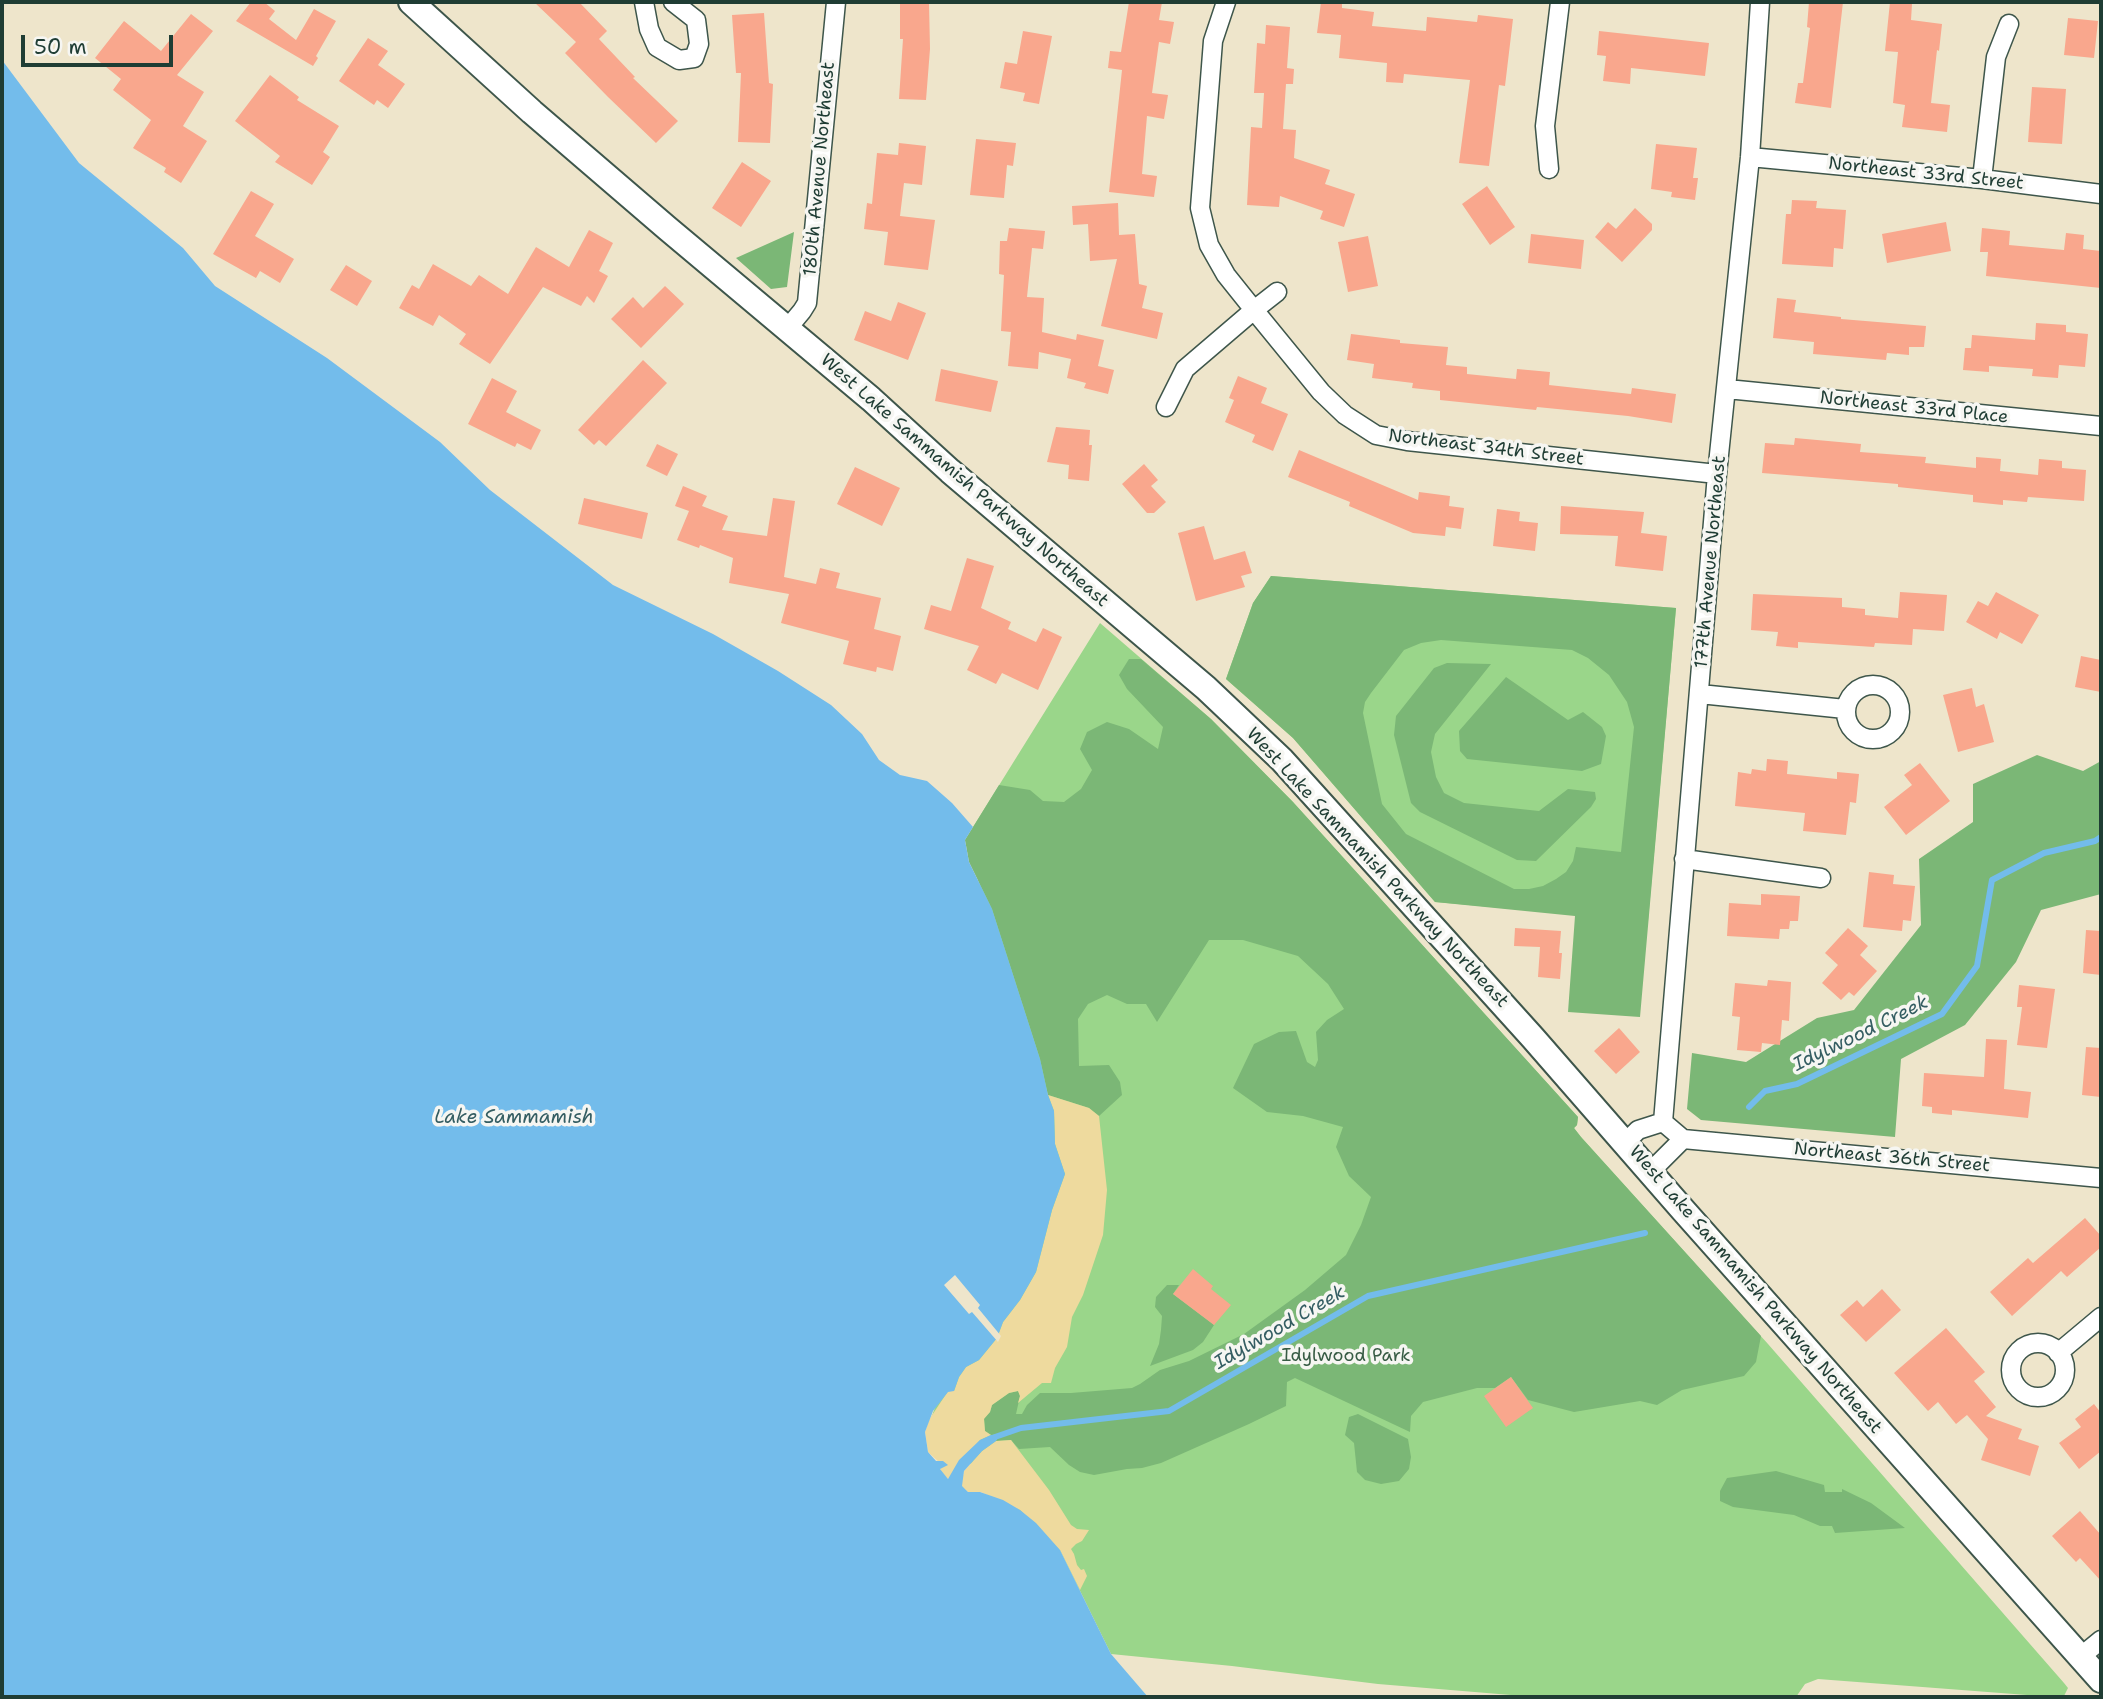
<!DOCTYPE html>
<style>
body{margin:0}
#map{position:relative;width:2103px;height:1699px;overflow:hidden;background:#eee5cb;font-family:"Shantell Sans",sans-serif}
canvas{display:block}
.frame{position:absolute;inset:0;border:4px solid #1f3d34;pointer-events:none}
.scale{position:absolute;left:21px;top:35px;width:152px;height:32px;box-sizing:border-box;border:4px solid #1f3d34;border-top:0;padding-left:9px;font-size:21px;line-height:24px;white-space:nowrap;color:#1f3d34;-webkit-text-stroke:5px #f6f6f2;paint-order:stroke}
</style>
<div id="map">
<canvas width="2103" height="1699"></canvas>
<div class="frame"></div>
<div class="scale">50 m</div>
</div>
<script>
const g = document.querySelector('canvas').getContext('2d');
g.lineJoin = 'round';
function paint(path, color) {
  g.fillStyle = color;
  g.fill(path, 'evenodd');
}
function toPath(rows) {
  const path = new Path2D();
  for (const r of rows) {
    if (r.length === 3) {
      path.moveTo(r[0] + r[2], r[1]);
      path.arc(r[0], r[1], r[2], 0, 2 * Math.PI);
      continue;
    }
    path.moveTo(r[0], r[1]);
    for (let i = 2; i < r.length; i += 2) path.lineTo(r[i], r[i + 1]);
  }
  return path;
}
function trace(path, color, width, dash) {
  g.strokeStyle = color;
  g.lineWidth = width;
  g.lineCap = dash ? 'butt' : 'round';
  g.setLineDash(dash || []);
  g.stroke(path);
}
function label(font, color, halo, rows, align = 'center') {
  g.font = font + ' "Shantell Sans",sans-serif';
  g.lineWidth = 7;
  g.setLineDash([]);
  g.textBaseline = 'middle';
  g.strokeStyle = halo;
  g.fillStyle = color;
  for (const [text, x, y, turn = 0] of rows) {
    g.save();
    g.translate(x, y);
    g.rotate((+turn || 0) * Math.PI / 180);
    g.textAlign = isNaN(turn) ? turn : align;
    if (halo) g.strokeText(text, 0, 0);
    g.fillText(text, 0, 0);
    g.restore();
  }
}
const green = toPath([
 [1271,576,1676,608,1648,921,1435,902,1293,738,1226,679,1253,603],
 [1100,623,1211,719,1293,802,1578,1117,1577,1125,1574,1128,1581,1137,1768,1344,2064,1683,2068,1688,2064,1696,2053,1697,1818,1679,1805,1684,1796,1697,1535,1697,1378,1684,1232,1666,1111,1654,1060,1550,929,1424,1048,1095,965,840]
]);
const forest = toPath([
 [794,232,787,287,771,289,736,258],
 [1271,576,1676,608,1640,1017,1568,1012,1575,916,1435,902,1293,738,1226,679,1253,603],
 [1441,640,1572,650,1588,658,1609,675,1627,702,1634,727,1621,852,1576,847,1573,861,1566,872,1556,879,1543,886,1529,889,1514,889,1406,834,1382,804,1363,713,1365,702,1371,693,1404,650,1421,643],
 [1129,659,1141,659,1211,719,1293,802,1578,1117,1577,1125,1574,1128,1581,1137,1761,1336,1756,1362,1744,1376,1682,1390,1657,1405,1640,1401,1574,1412,1528,1400,1511,1377,1495,1388,1477,1388,1423,1402,1411,1416,1410,1432,1295,1378,1287,1382,1286,1406,1249,1424,1161,1463,1142,1468,1127,1469,1094,1475,1080,1472,1069,1465,1050,1447,1019,1449,1011,1440,996,1441,1000,1434,991,1435,985,1431,984,1418,990,1412,992,1405,1009,1393,1018,1391,1020,1396,1016,1414,1022,1414,1027,1405,1040,1393,1071,1393,1132,1388,1140,1384,1160,1370,1189,1361,1244,1334,1305,1290,1346,1255,1361,1225,1371,1197,1349,1176,1336,1147,1343,1127,1303,1116,1267,1112,1233,1088,1254,1044,1279,1032,1296,1031,1307,1062,1315,1067,1318,1060,1316,1032,1327,1020,1344,1009,1328,984,1298,956,1243,940,1209,940,1157,1022,1146,1004,1127,1004,1107,995,1088,1004,1078,1019,1079,1066,1109,1065,1120,1082,1122,1095,1099,1116,1089,1108,1048,1095,1040,1059,992,909,969,862,965,840,999,785,1030,790,1043,801,1064,802,1081,789,1092,770,1080,749,1087,732,1107,722,1129,729,1158,749,1163,727,1127,689,1119,675],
 [1447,663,1491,664,1435,734,1431,752,1436,777,1444,793,1464,803,1539,811,1568,789,1595,792,1596,799,1591,807,1536,861,1517,860,1420,812,1411,803,1394,735,1396,716,1434,668],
 [1506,677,1568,720,1583,712,1602,727,1606,736,1601,764,1582,771,1467,759,1460,751,1459,731],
 [2037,755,2083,771,2101,761,2101,894,2041,910,2016,962,1965,1025,1901,1059,1895,1137,1701,1120,1687,1109,1692,1053,1746,1062,1817,1018,1854,1010,1921,925,1919,859,1973,822,1973,784],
 [1167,1285,1179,1285,1173,1294,1214,1325,1203,1342,1193,1350,1150,1366,1159,1344,1161,1330,1162,1316,1155,1307,1156,1297],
 [1358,1414,1408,1439,1411,1457,1409,1469,1399,1481,1381,1484,1365,1480,1357,1472,1354,1443,1345,1435,1349,1417],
 [1776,1471,1824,1485,1825,1492,1842,1492,1842,1489,1871,1503,1905,1528,1835,1533,1832,1526,1820,1526,1794,1515,1733,1507,1720,1501,1720,1491,1727,1478]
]);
const sand = toPath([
 [1048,1095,1089,1108,1099,1116,1107,1190,1103,1235,1083,1295,1072,1317,1067,1347,1055,1368,1051,1383,1042,1383,1018,1403,1020,1396,1018,1391,1009,1393,992,1405,990,1412,984,1419,985,1431,991,1435,980,1440,948,1479,941,1472,939,1462,928,1452,925,1432,929,1420,948,1391,954,1391,959,1377,966,1367,979,1360,997,1338,1003,1322,1020,1300,1036,1272,1052,1210,1065,1174,1055,1144,1054,1111],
 [1011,1440,1049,1490,1071,1525,1077,1529,1089,1530,1082,1541,1076,1544,1071,1549,1074,1554,1077,1565,1081,1570,1084,1569,1087,1576,1080,1590,1060,1550,1020,1510,981,1492,968,1492,961,1486,964,1471,982,1451,996,1441]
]);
const water = toPath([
 [2,60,79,163,183,248,215,286,327,358,440,442,490,490,613,585,713,634,778,671,831,705,862,734,879,760,900,775,927,781,952,803,973,827,965,840,969,862,992,909,1040,1059,1048,1095,1054,1111,1055,1144,1065,1174,1052,1210,1036,1272,1020,1300,1003,1322,997,1338,979,1360,966,1367,959,1377,954,1391,948,1392,933,1411,925,1432,928,1452,936,1461,943,1461,948,1465,940,1469,948,1479,959,1460,980,1440,991,1435,1000,1434,996,1441,982,1451,964,1471,962,1486,968,1492,980,1492,1003,1500,1020,1510,1036,1523,1060,1550,1111,1654,1148,1697,2,1697]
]);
const pier = toPath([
 [955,1275,980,1305,978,1308,1001,1336,998,1342,972,1312,969,1314,944,1285]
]);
const stream = toPath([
 [1749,1107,1765,1091,1797,1084,1942,1014,1977,966,1992,880,2044,853,2095,841,2101,837],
 [995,1437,1021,1428,1169,1411,1368,1296,1645,1233]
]);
const building = toPath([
 [251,2,264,2,275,11,269,19,296,40,314,9,336,21,316,56,318,58,313,66,236,21],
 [534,2,579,2,607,31,599,39,635,77,633,78,678,121,656,143,608,97,565,53,576,42],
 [900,2,929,2,930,49,926,100,899,99,903,39,900,39],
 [1129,2,1162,2,1159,20,1174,22,1170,44,1159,42,1152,93,1168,95,1164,119,1147,116,1142,174,1157,176,1154,197,1109,192,1122,70,1108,68,1110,51,1121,52],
 [1321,2,1342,2,1342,8,1374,12,1372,26,1426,31,1427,17,1477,22,1478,15,1513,19,1505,86,1499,85,1489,166,1459,163,1470,80,1404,74,1403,83,1386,82,1387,63,1339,58,1341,35,1317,33],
 [1809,2,1843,2,1831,108,1795,103,1798,83,1803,83,1810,28,1807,27],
 [1890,2,1912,4,1911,20,1942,24,1939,51,1937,50,1931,103,1950,105,1947,132,1902,127,1905,105,1893,103,1898,52,1885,51],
 [764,13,769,83,773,84,770,143,738,142,741,73,736,73,732,15],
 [191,14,213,31,177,75,204,92,183,126,207,141,181,183,164,172,166,168,133,148,151,120,113,90,121,79,95,58,124,21,161,51],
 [2068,18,2098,21,2094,58,2064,55],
 [1266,25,1290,27,1287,68,1294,69,1293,84,1286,84,1283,129,1296,130,1294,158,1330,170,1325,184,1355,194,1344,227,1320,219,1323,211,1280,196,1279,207,1247,205,1251,127,1262,128,1264,93,1254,93,1257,43,1265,44],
 [1023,31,1052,36,1039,104,1023,101,1025,93,1000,88,1005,62,1017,64],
 [1599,31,1709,43,1705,76,1631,68,1630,84,1603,81,1606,56,1597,55],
 [368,38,388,51,378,65,405,84,388,108,377,100,374,105,339,81],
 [270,75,299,97,297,100,339,126,323,152,330,157,312,185,275,162,280,156,235,121],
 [2032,87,2066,89,2062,144,2028,142],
 [976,139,1016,143,1013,166,1007,165,1004,198,970,195],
 [899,143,926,146,922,185,904,183,900,216,935,220,928,270,884,265,888,232,864,229,867,203,872,204,877,153,898,155],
 [1656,144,1697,148,1693,178,1698,178,1695,200,1671,197,1672,192,1651,189],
 [742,162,771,181,741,227,712,208],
 [1487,186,1515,227,1490,245,1462,204],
 [251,191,274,204,255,236,294,259,280,283,260,271,256,278,213,254],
 [1792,200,1817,201,1816,208,1846,210,1843,249,1834,248,1833,267,1782,264,1786,214,1791,214],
 [1118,203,1119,235,1135,234,1139,284,1147,286,1142,308,1163,313,1157,339,1101,326,1117,259,1090,261,1088,224,1073,225,1072,206],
 [1635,208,1652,224,1652,230,1622,262,1595,237,1608,222,1616,229],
 [1946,222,1951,251,1887,263,1882,234],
 [1009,228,1045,231,1043,249,1032,248,1027,297,1044,298,1042,332,1076,340,1077,334,1104,340,1098,366,1114,370,1108,394,1084,388,1086,383,1067,378,1071,359,1039,352,1038,369,1008,366,1011,332,1001,331,1004,275,999,274,1000,241,1007,241],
 [1982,228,2010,231,2009,245,2064,250,2066,233,2084,235,2083,249,2101,251,2101,288,1986,276,1988,252,1980,252],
 [589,230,613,243,599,271,608,276,594,303,587,296,581,306,543,287,490,364,459,344,466,334,439,315,433,326,399,308,412,285,419,289,433,264,471,286,479,275,508,294,536,247,569,267],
 [1531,234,1584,240,1581,269,1528,263],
 [1368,236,1378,286,1348,292,1338,242],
 [346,265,372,281,357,306,330,290],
 [665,286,684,304,641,348,611,319,633,297,643,308],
 [1777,298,1796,300,1794,312,1841,317,1841,319,1926,326,1924,347,1909,347,1909,355,1887,353,1886,360,1813,354,1814,342,1773,338],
 [898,302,926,313,908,360,854,340,865,311,891,321],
 [2036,323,2066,325,2066,332,2088,334,2085,367,2059,365,2058,378,2032,376,2033,369,1989,366,1989,372,1963,370,1965,348,1971,348,1972,335,2035,340],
 [1351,334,1400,340,1400,343,1448,347,1446,365,1467,367,1467,374,1516,379,1517,369,1550,372,1549,385,1631,394,1632,388,1676,394,1672,423,1628,416,1537,407,1536,410,1440,400,1440,391,1412,388,1413,383,1372,378,1374,364,1347,360],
 [643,360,667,383,606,446,599,440,594,445,578,430],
 [941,369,998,381,991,412,935,401],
 [1238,376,1267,388,1261,403,1288,414,1273,451,1252,442,1255,435,1225,422,1234,400,1229,398],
 [492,378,517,391,506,412,541,430,531,450,517,443,515,447,468,424],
 [1056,427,1090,430,1089,445,1092,445,1089,481,1068,479,1069,465,1047,462],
 [1795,438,1861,444,1860,452,1926,457,1925,463,1976,468,1976,457,2001,459,2000,471,2038,475,2039,459,2062,461,2062,468,2086,470,2084,501,2028,497,2027,502,2003,500,2003,505,1973,502,1973,495,1898,487,1898,484,1762,473,1765,443,1794,445],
 [657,444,678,454,667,476,646,466],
 [1299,450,1418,500,1419,492,1450,496,1449,506,1464,508,1461,529,1446,527,1445,536,1413,533,1349,506,1350,502,1288,477],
 [1144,464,1158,480,1151,486,1166,502,1154,513,1147,513,1122,484],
 [855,467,900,488,882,526,837,504],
 [683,486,707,496,702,506,728,516,722,530,767,536,773,498,795,501,784,577,816,584,820,568,840,573,836,588,881,598,874,629,901,636,893,671,877,667,876,672,843,664,849,641,781,623,789,594,729,583,733,558,700,545,699,548,677,540,689,511,675,506],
 [584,498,648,513,642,539,578,524],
 [1561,506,1644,512,1641,533,1667,536,1663,571,1615,566,1618,536,1560,534],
 [1497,509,1520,512,1519,521,1538,523,1535,551,1493,546],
 [1204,526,1214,560,1245,551,1252,573,1241,576,1245,587,1196,601,1178,533],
 [967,558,994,566,981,608,1011,622,1008,629,1036,642,1043,628,1062,637,1038,690,1002,673,996,684,967,670,979,646,924,629,931,605,951,611],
 [1900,592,1947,595,1944,631,1913,629,1912,645,1875,643,1874,647,1798,642,1798,648,1776,646,1778,632,1751,630,1753,594,1842,598,1842,607,1865,609,1865,615,1898,618],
 [1996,592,2039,615,2022,644,2000,632,1997,639,1966,622,1978,601,1988,606],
 [2081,656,2101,660,2101,692,2075,687],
 [1972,688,1976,707,1984,704,1994,742,1958,752,1943,695],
 [1767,759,1788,761,1787,774,1837,779,1837,772,1859,774,1856,803,1850,802,1846,835,1803,831,1805,813,1735,806,1738,772,1751,774,1752,769,1766,771],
 [1920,763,1950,801,1906,835,1884,807,1912,785,1904,775],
 [1869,872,1894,875,1893,884,1915,886,1911,921,1903,920,1902,931,1863,927],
 [1761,894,1800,896,1798,921,1790,921,1789,929,1780,929,1779,939,1727,936,1729,903,1761,905],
 [1515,928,1561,931,1559,953,1562,953,1560,979,1538,977,1540,947,1514,946],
 [1848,928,1868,946,1860,955,1877,971,1854,996,1849,992,1841,1000,1822,983,1838,965,1825,953],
 [2086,930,2101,931,2101,975,2083,973],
 [1768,980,1791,982,1789,1021,1782,1020,1780,1045,1762,1043,1761,1052,1737,1050,1740,1017,1732,1016,1735,983,1767,986],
 [2019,985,2055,989,2047,1048,2017,1045,2022,1007,2017,1007],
 [1619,1028,1640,1052,1616,1074,1594,1051],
 [1986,1039,2007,1040,2004,1089,2031,1092,2028,1118,1952,1110,1952,1115,1932,1113,1932,1107,1922,1106,1924,1073,1984,1077],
 [2086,1047,2101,1048,2101,1097,2082,1095],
 [2085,1218,2101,1236,2101,1247,2067,1277,2061,1271,2012,1316,1990,1292,2028,1258,2033,1263],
 [1193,1269,1213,1286,1211,1289,1231,1305,1214,1325,1173,1294],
 [1882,1289,1901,1310,1866,1342,1840,1315,1857,1300,1863,1307],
 [1946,1328,1985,1372,1974,1381,1996,1407,1986,1416,2022,1429,2018,1439,2039,1446,2030,1476,1981,1460,1988,1439,1967,1415,1956,1424,1938,1402,1928,1411,1894,1373],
 [1511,1377,1533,1408,1506,1427,1484,1396],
 [2094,1404,2101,1413,2101,1451,2079,1469,2059,1443,2081,1427,2075,1419],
 [2080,1511,2101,1535,2101,1581,2080,1558,2076,1562,2052,1536]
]);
const street = toPath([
 [644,2,649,29,657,47,679,60,694,58,699,44,696,20,673,2],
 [1750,157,1982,179,2101,194],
 [1549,169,1545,126,1560,2],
 [1982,179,1996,57,2009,24],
 [1277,292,1254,310,1321,392,1345,415,1376,435,1407,441,1717,474],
 [787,329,802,311,807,303,836,2],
 [1727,389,2101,426],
 [1166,407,1185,369,1254,310,1226,275,1209,245,1200,208,1213,41,1226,2],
 [1873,712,27],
 [1700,694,1845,709],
 [1684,859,1821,878],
 [1663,1122,1717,474,1750,157,1760,2],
 [1663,1122,1683,1139,2101,1178],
 [1625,1143,1638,1130,1663,1122],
 [1650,1172,1683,1139],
 [2038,1370,27],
 [2058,1353,2101,1317],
 [2079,1658,2101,1640]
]);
const secondary = toPath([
 [411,2,532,112,667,228,871,399,950,471,1206,688,1282,760,1533,1038,1683,1210,2101,1680]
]);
const streetNames = [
 ["180th Avenue Northeast",820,169,-85],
 ["Northeast 33rd Street",1926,174,6],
 ["Northeast 33rd Place",1914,408,6],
 ["Northeast 34th Street",1486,448,7],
 ["West Lake Sammamish Parkway Northeast",964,481,41],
 ["177th Avenue Northeast",1711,562,-85],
 ["West Lake Sammamish Parkway Northeast",1377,868,47],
 ["Northeast 36th Street",1892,1158,5],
 ["West Lake Sammamish Parkway Northeast",1755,1290,49]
];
const parkNames = [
 ["Idylwood Park",1346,1356]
];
const waterNames = [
 ["Idylwood Creek",1861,1034,-26],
 ["Lake Sammamish",514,1118],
 ["Idylwood Creek",1280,1328,-30]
];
paint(green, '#9ad68a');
paint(forest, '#7bb776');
paint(sand, '#eeda9e');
paint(water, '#73bceb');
paint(pier, '#eee5cb');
trace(stream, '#73bceb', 6);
paint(building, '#f9a78d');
trace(street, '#3e564b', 21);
trace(secondary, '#3e564b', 28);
trace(street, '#fff', 18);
trace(secondary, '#fff', 24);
label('18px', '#1f3d34', '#f6f6f2', streetNames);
label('18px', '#385c45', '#f6f6f2', parkNames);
label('italic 19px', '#345d62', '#f6f6f2', waterNames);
</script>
